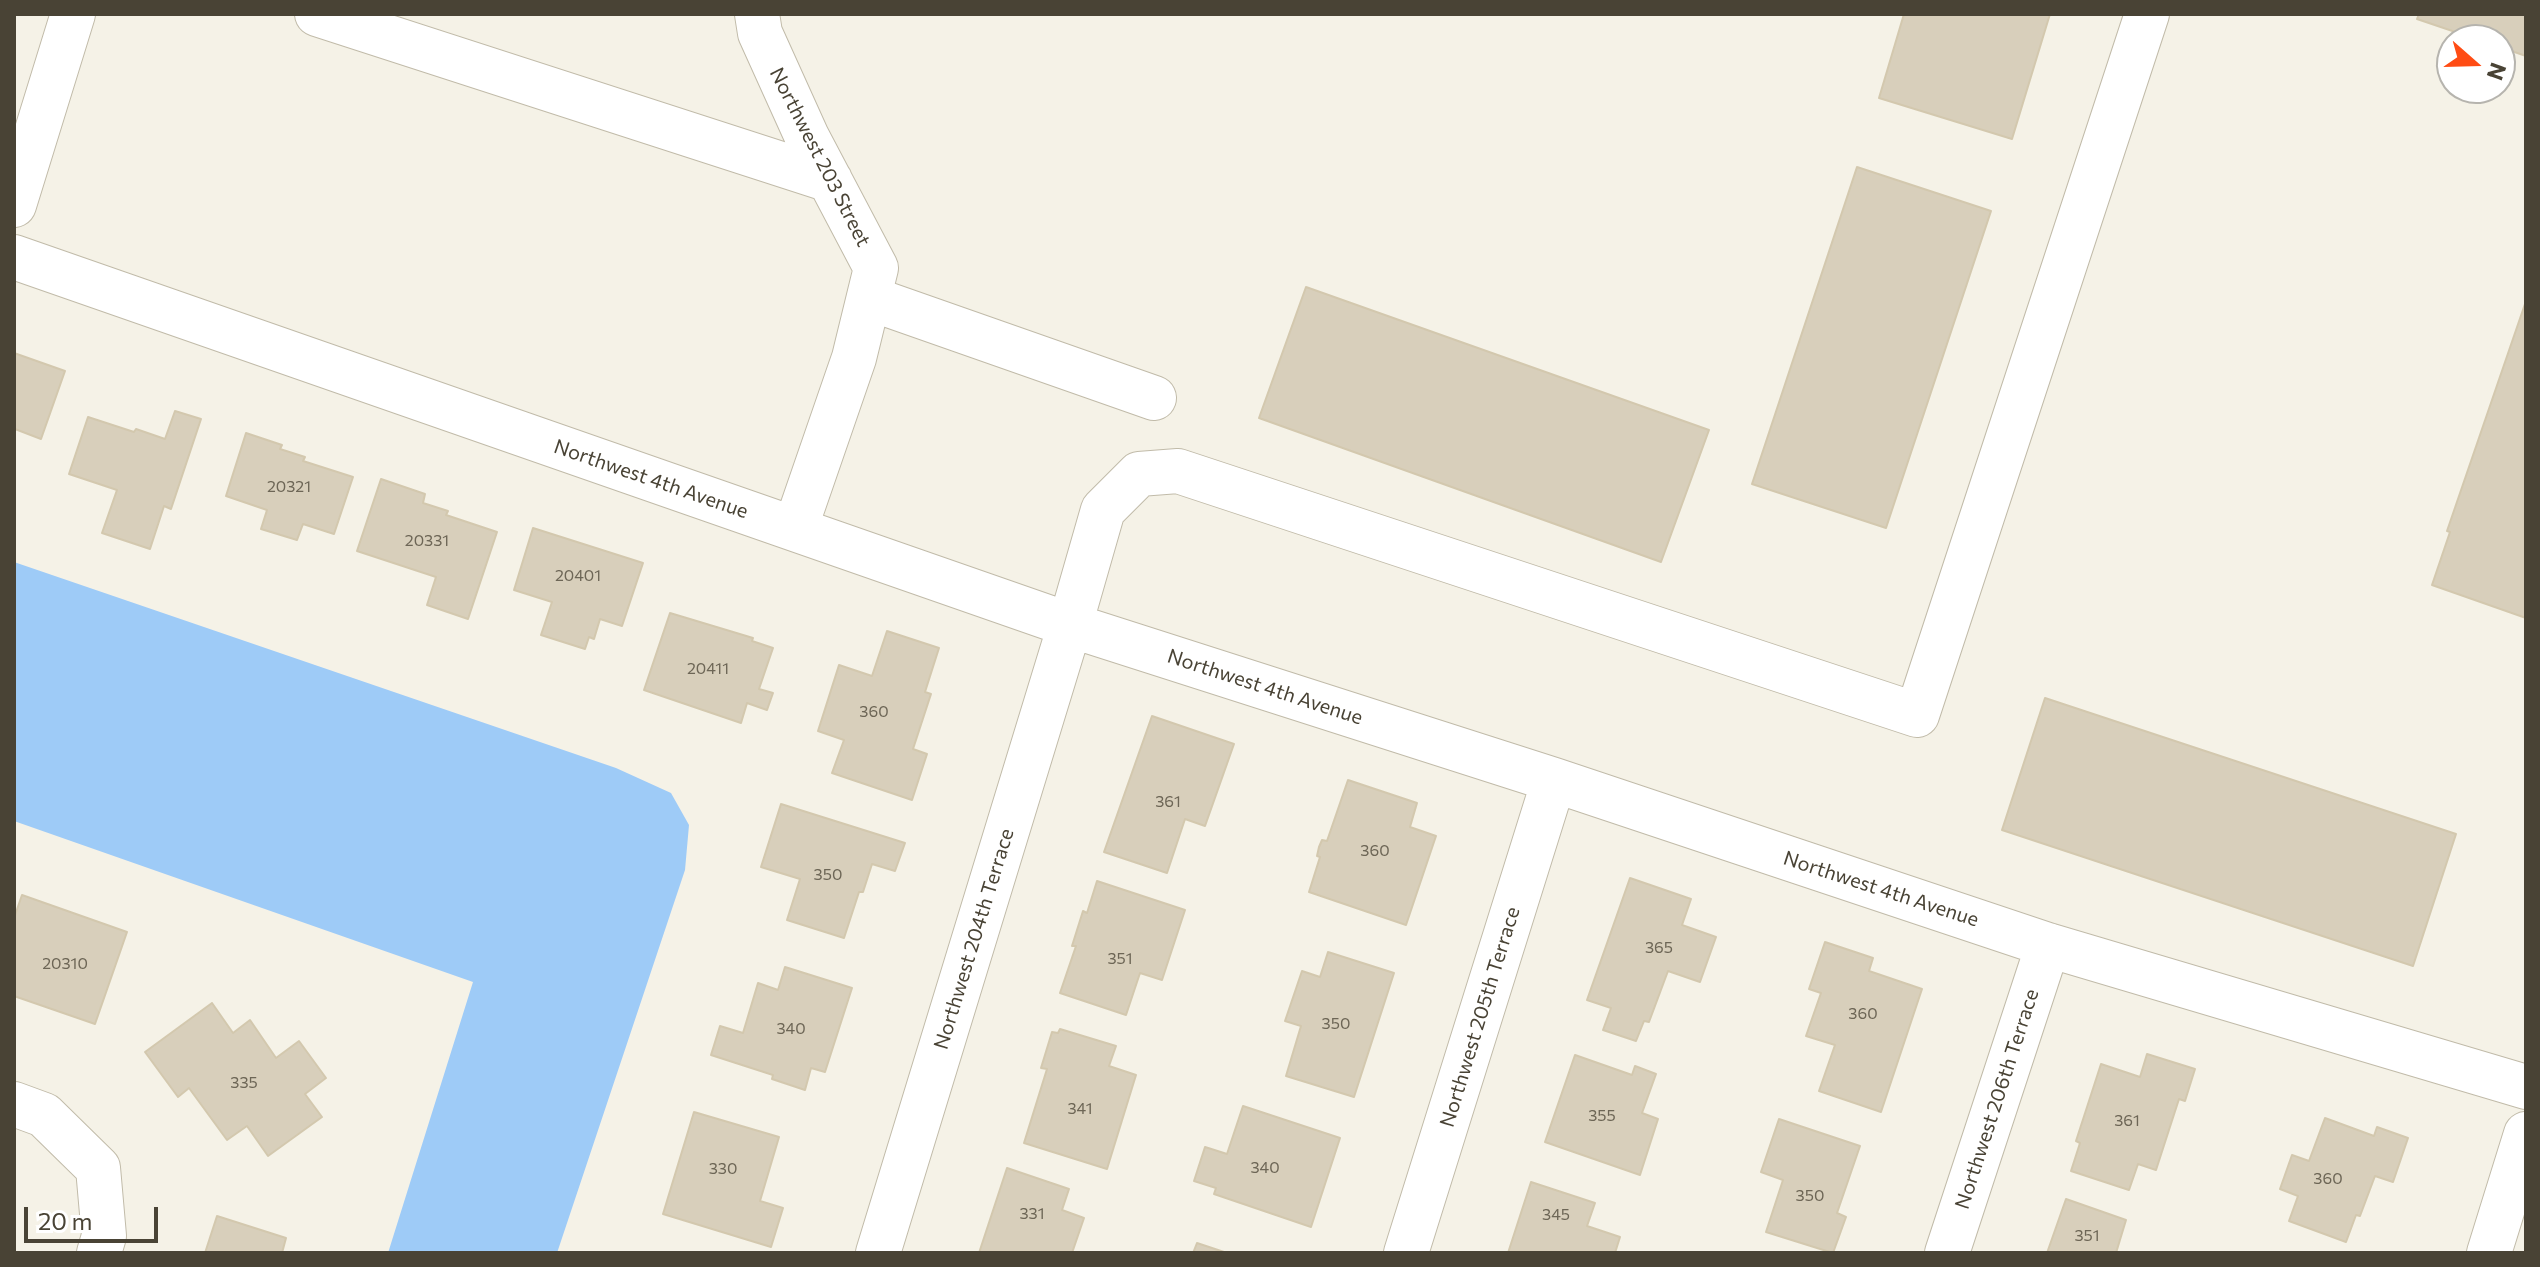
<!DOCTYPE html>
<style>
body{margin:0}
#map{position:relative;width:2540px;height:1267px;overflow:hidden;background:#f5f2e7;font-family:Commissioner,sans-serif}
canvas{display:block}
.frame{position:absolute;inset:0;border:16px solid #494335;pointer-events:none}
.north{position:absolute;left:2436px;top:24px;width:80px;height:80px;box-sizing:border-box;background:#fff;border:2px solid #b6b4ae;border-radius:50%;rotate:110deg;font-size:22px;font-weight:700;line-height:32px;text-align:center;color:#494335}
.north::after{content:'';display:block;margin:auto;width:28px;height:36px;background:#ff4c14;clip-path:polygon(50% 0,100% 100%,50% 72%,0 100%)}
.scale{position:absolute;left:24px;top:1207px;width:134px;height:36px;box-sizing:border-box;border:4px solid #494335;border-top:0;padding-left:10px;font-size:24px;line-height:28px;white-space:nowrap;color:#494335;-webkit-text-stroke:6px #fff;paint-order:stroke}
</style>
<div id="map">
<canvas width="2540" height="1267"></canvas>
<div class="frame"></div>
<div class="north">N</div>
<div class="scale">20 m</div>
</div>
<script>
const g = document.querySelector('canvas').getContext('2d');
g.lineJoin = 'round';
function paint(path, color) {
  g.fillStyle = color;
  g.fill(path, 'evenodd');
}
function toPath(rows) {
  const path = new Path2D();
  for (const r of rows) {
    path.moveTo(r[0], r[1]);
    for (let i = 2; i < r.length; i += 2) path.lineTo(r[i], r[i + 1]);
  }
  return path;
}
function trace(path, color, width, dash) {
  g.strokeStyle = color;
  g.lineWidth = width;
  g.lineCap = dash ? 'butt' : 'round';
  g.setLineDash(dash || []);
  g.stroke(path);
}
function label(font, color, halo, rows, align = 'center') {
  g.font = font + ' Commissioner,sans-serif';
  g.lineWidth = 8;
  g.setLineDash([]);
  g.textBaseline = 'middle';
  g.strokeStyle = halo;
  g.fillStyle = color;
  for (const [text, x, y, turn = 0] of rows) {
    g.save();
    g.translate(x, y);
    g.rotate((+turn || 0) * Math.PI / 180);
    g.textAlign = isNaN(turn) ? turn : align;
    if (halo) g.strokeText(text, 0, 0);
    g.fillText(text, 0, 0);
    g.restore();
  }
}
const water = toPath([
 [14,562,616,768,671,793,689,825,685,870,557,1253,388,1253,473,982,14,821]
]);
const building = toPath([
 [1904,14,2050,14,2012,139,1879,98,1904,14],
 [2419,14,2526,14,2526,56,2500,47,2500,40,2479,40,2417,19,2419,14],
 [1857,167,1991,211,1886,528,1752,484,1857,167],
 [1306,287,1709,430,1661,562,1259,418,1306,287],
 [2526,301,2526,618,2432,585,2450,532,2447,531,2526,301],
 [14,353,65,371,41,439,15,429,14,431,14,353],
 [175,411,201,419,171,509,164,506,150,549,102,533,117,490,69,474,88,417,134,432,136,429,165,439,175,411],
 [246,433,282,445,280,449,305,457,303,461,353,477,334,534,303,524,297,540,261,529,267,510,226,496,246,433],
 [381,479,425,494,423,503,448,511,446,515,497,532,468,619,427,605,436,577,357,551,381,479],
 [533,528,643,563,622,626,600,619,594,639,589,637,585,649,541,635,552,602,514,590,533,528],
 [670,613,753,638,752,641,773,648,759,689,773,693,767,710,747,703,741,723,644,690,670,613],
 [887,631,939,648,925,692,931,694,913,749,927,754,912,800,832,773,844,740,818,731,839,665,872,676,887,631],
 [2045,698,2456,834,2413,966,2002,830,2045,698],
 [1152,716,1234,744,1205,826,1185,819,1167,873,1104,852,1152,716],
 [1348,780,1417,803,1410,827,1436,836,1406,925,1309,892,1320,857,1317,856,1319,847,1322,840,1327,841,1348,780],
 [781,804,905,843,895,871,872,864,863,892,859,892,844,938,787,920,800,879,761,867,781,804],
 [1630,878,1691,899,1682,925,1716,937,1700,982,1668,971,1649,1022,1644,1021,1636,1041,1603,1030,1611,1008,1587,1000,1630,878],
 [1097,881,1185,910,1162,980,1140,973,1126,1015,1060,993,1076,946,1072,946,1083,911,1087,913,1097,881],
 [22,895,127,932,95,1024,14,996,14,918,22,895],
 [1825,942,1873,958,1869,971,1922,989,1881,1112,1819,1091,1835,1045,1806,1036,1821,993,1809,989,1825,942],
 [1328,952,1394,973,1354,1097,1286,1076,1301,1026,1285,1021,1302,971,1320,977,1328,952],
 [785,967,852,988,825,1072,811,1068,805,1090,772,1079,773,1075,711,1055,720,1026,743,1033,758,983,778,990,785,967],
 [212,1003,233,1033,250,1020,276,1058,299,1041,326,1078,305,1094,322,1117,268,1156,247,1126,227,1140,189,1088,178,1097,145,1052,212,1003],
 [1060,1029,1116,1046,1109,1066,1136,1075,1107,1169,1024,1143,1047,1069,1041,1068,1052,1032,1058,1033,1060,1029],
 [2147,1054,2195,1069,2185,1101,2179,1099,2156,1170,2138,1164,2129,1190,2071,1171,2080,1143,2076,1141,2101,1064,2140,1077,2147,1054],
 [1575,1055,1632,1075,1635,1066,1656,1074,1642,1113,1658,1119,1640,1175,1545,1142,1575,1055],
 [1243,1106,1340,1138,1311,1227,1214,1194,1216,1188,1194,1181,1205,1147,1227,1154,1243,1106],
 [694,1112,779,1137,760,1201,783,1208,771,1247,663,1214,694,1112],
 [2325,1118,2374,1136,2377,1127,2408,1138,2393,1182,2375,1176,2360,1216,2356,1215,2346,1242,2289,1221,2298,1196,2280,1189,2292,1155,2309,1161,2325,1118],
 [1779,1119,1860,1146,1837,1213,1846,1217,1833,1253,1766,1232,1783,1180,1761,1172,1779,1119],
 [1007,1168,1069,1189,1062,1210,1084,1218,1072,1253,979,1253,1007,1168],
 [1531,1182,1595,1203,1587,1226,1620,1237,1615,1253,1508,1253,1531,1182],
 [2066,1199,2126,1220,2116,1253,2047,1253,2066,1199],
 [217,1216,286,1238,282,1253,205,1253,217,1216],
 [1197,1243,1227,1253,1193,1253,1197,1243]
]);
const minor = toPath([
 [317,14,830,180],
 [757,14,760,33,807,137,876,268,854,358,795,529],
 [14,205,73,14],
 [14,257,1070,625,1554,780,2048,945,2526,1087],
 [869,298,1154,398],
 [14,1104,44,1115,98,1168,104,1236,99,1253],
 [878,1253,1070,625,1103,510,1139,474,1178,471,1917,715,2147,14],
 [1406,1253,1554,780],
 [1947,1253,2048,945],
 [2489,1253,2526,1134]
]);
const numberNames = [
 ["20321",289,487],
 ["20331",427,541],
 ["20401",578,576],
 ["20411",708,669],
 ["360",874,712],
 ["361",1168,802],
 ["360",1375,851],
 ["350",828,875],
 ["365",1659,948],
 ["351",1120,959],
 ["20310",65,964],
 ["360",1863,1014],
 ["350",1336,1024],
 ["340",791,1029],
 ["335",244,1083],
 ["341",1080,1109],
 ["355",1602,1116],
 ["361",2127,1121],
 ["340",1265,1168],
 ["330",723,1169],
 ["360",2328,1179],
 ["350",1810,1196],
 ["331",1032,1214],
 ["345",1556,1215],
 ["351",2087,1236]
];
const streetNames = [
 ["Northwest 203 Street",820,157,63],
 ["Northwest 4th Avenue",651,479,19],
 ["Northwest 4th Avenue",1265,687,18],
 ["Northwest 4th Avenue",1881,889,18],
 ["Northwest 204th Terrace",974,939,-73],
 ["Northwest 205th Terrace",1480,1017,-73],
 ["Northwest 206th Terrace",1997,1099,-72]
];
paint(water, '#9ecbf7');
paint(building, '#d8cfbb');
trace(building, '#d3c8ae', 2);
trace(minor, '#c1bba9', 46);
trace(minor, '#fff', 44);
label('16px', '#6d6656', null, numberNames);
label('20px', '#494335', '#fff', streetNames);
</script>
